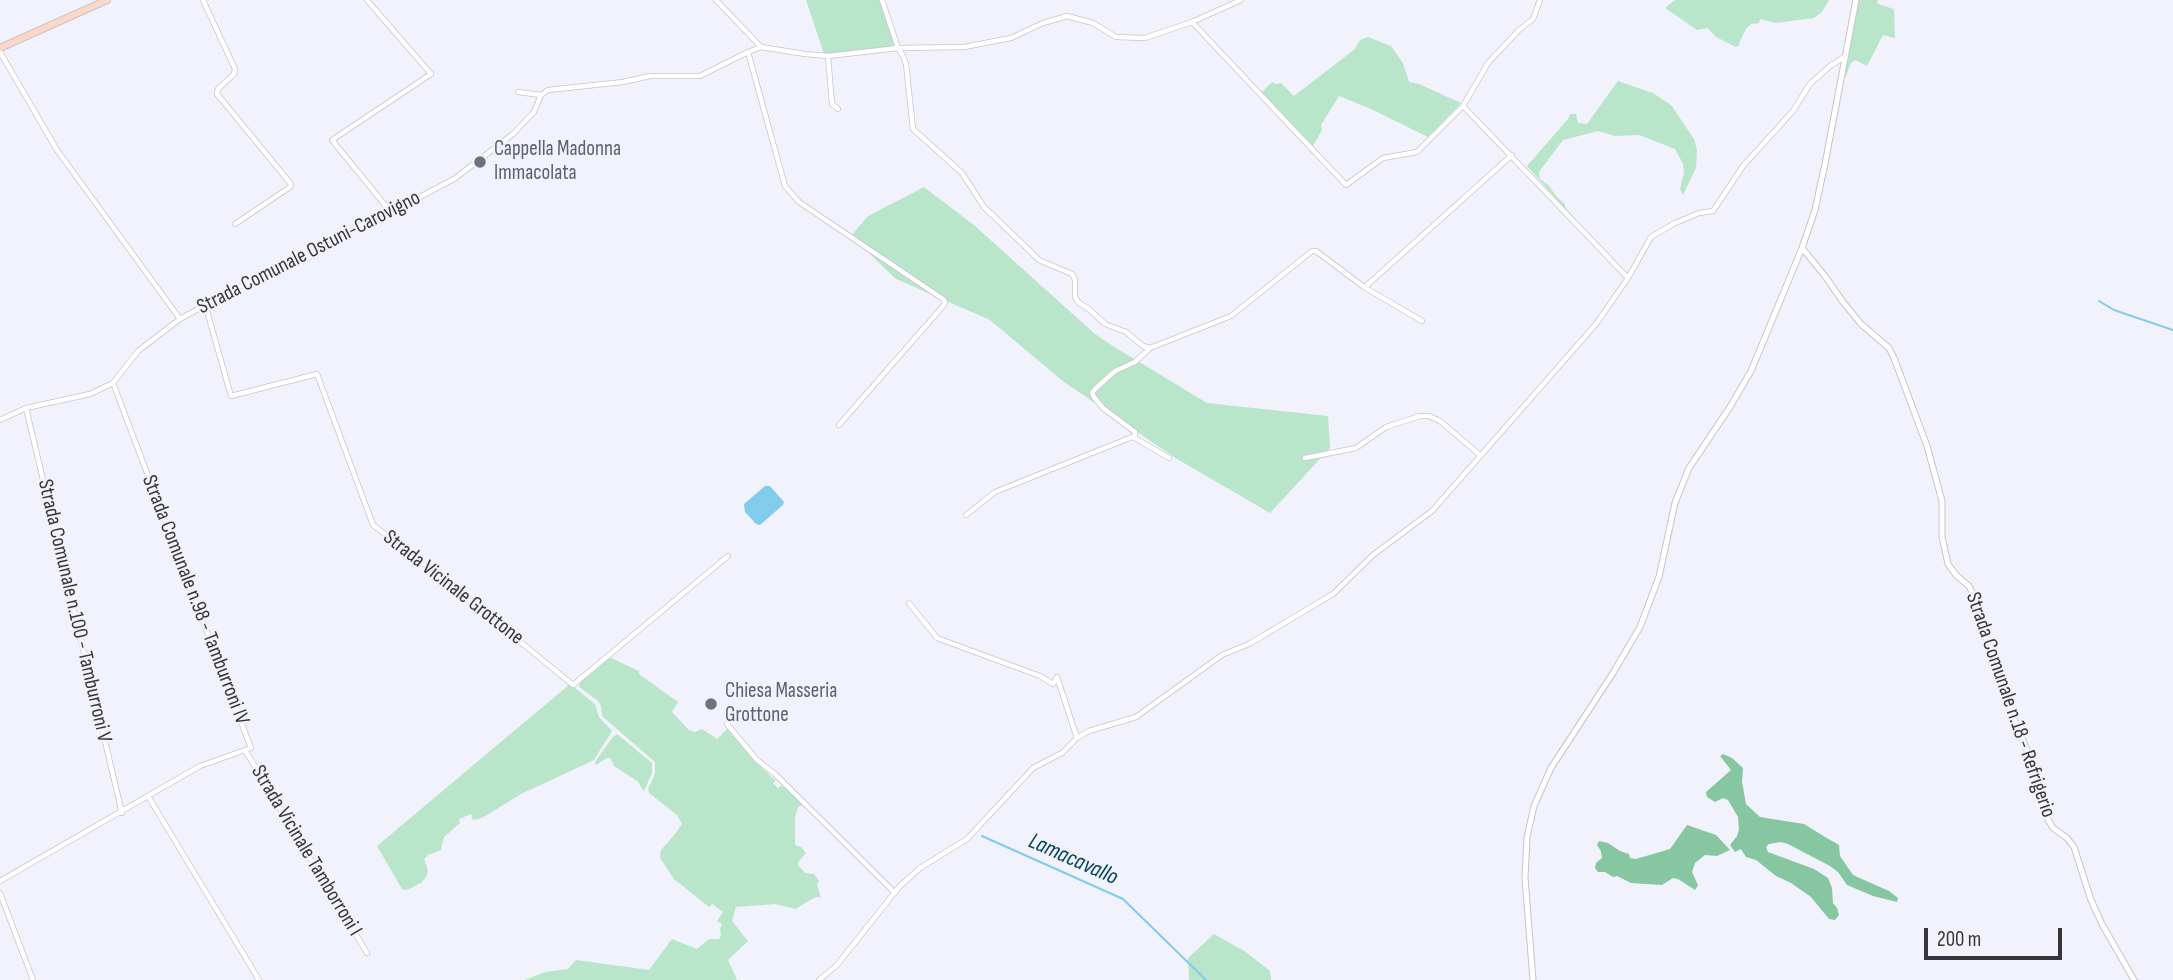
<!DOCTYPE html>
<style>
body{margin:0}
#map{position:relative;width:2173px;height:980px;overflow:hidden;background:#f1f2fb;font-family:"Sofia Sans Condensed",sans-serif}
canvas{display:block}
.scale{position:absolute;left:1924px;top:928px;width:138px;height:32px;box-sizing:border-box;border:4px solid #363639;border-top:0;padding-left:9px;font-size:21px;line-height:24px;white-space:nowrap;color:#363639;-webkit-text-stroke:5px #f1f2fb;paint-order:stroke}
</style>
<div id="map">
<canvas width="2173" height="980"></canvas>
<div class="scale">200 m</div>
</div>
<script>
const g = document.querySelector('canvas').getContext('2d');
g.lineJoin = 'round';
function paint(path, color) {
  g.fillStyle = color;
  g.fill(path, 'evenodd');
}
function toPath(rows) {
  const path = new Path2D();
  for (const r of rows) {
    path.moveTo(r[0], r[1]);
    for (let i = 2; i < r.length; i += 2) path.lineTo(r[i], r[i + 1]);
  }
  return path;
}
function trace(path, color, width, dash) {
  g.strokeStyle = color;
  g.lineWidth = width;
  g.lineCap = dash ? 'butt' : 'round';
  g.setLineDash(dash || []);
  g.stroke(path);
}
function label(font, color, halo, rows, align = 'center') {
  g.font = font + ' "Sofia Sans Condensed",sans-serif';
  g.lineWidth = 5;
  g.setLineDash([]);
  g.textBaseline = 'middle';
  g.strokeStyle = halo;
  g.fillStyle = color;
  for (const [text, x, y, turn = 0] of rows) {
    g.save();
    g.translate(x, y);
    g.rotate((+turn || 0) * Math.PI / 180);
    g.textAlign = isNaN(turn) ? turn : align;
    if (halo) g.strokeText(text, 0, 0);
    g.fillText(text, 0, 0);
    g.restore();
  }
}
const green = toPath([
 [806,0,881,0,898,48,824,54],
 [1675,0,1829,0,1822,12,1814,18,1775,23,1760,19,1759,23,1751,24,1746,29,1738,46,1736,47,1716,37,1708,28,1697,30,1665,8],
 [1859,0,1877,0,1878,4,1894,9,1895,38,1883,35,1867,66,1855,60,1851,63,1845,78,1842,78,1855,11],
 [1368,37,1391,46,1403,63,1409,82,1419,84,1461,103,1428,137,1371,109,1339,96,1321,125,1322,130,1313,146,1287,123,1261,93,1272,82,1276,84,1281,83,1294,96,1355,49,1360,40],
 [1618,81,1653,93,1671,105,1694,139,1697,150,1696,168,1683,195,1680,189,1684,173,1683,164,1675,149,1639,135,1615,136,1598,131,1563,140,1539,172,1540,179,1548,185,1557,197,1565,204,1565,207,1590,237,1527,166,1568,119,1570,114,1576,114,1578,123,1587,124],
 [924,187,975,226,1095,334,1116,348,1207,403,1328,416,1330,448,1270,513,1177,459,1064,382,990,320,896,279,851,236,868,216],
 [611,658,639,671,639,674,678,702,672,712,689,730,695,732,702,729,717,739,727,729,754,760,776,781,773,783,778,788,781,786,787,789,803,805,798,807,795,817,795,845,801,847,806,853,798,862,798,865,805,873,814,874,819,881,817,885,821,898,817,897,810,900,796,909,775,904,736,907,732,921,748,941,728,960,737,980,525,980,545,972,568,969,576,960,649,970,672,939,697,949,709,939,719,939,721,935,720,930,722,924,717,921,723,912,712,904,709,907,674,879,660,858,661,850,675,834,682,824,677,815,649,793,648,789,655,774,655,762,602,716,601,706,598,701,579,687,581,680,607,659],
 [570,684,595,704,599,717,612,731,594,760,521,794,482,818,473,820,471,814,459,819,460,823,444,837,441,850,428,855,424,859,428,871,426,877,421,883,407,890,402,889,377,846],
 [617,734,652,763,652,773,644,791,637,781,614,766,611,758,607,758,596,765,595,762,612,738],
 [1214,934,1246,952,1270,971,1271,980,1189,980,1188,958]
]);
const forest = toPath([
 [1723,754,1732,758,1743,768,1742,782,1746,804,1760,817,1804,824,1825,837,1839,845,1840,856,1853,875,1889,891,1898,898,1897,902,1873,896,1847,885,1838,872,1830,866,1788,844,1781,842,1769,844,1766,847,1768,852,1814,869,1828,878,1832,888,1833,903,1837,908,1839,915,1835,920,1829,919,1811,897,1791,883,1776,876,1756,860,1746,857,1741,849,1735,852,1730,845,1737,836,1739,829,1738,817,1728,800,1723,798,1715,802,1707,797,1706,792,1731,770,1720,756],
 [1687,825,1716,835,1730,850,1717,856,1705,855,1695,863,1692,872,1698,885,1695,890,1678,879,1673,878,1662,885,1631,883,1617,876,1613,877,1605,872,1598,872,1595,868,1596,863,1602,858,1601,851,1597,845,1599,841,1608,843,1620,851,1629,854,1630,858,1636,859,1670,849]
]);
const water = toPath([
 [765,486,770,486,784,502,783,505,760,525,756,524,745,512,744,504]
]);
const stream = toPath([
 [2099,301,2114,310,2173,330],
 [982,836,1123,899,1206,980]
]);
const minor = toPath([
 [203,0,235,69,234,74,218,89,217,94,291,184,290,187,235,224],
 [367,0,431,74,332,140,389,210],
 [716,0,761,47],
 [882,0,898,48,903,56,906,64,913,129,962,173,984,207,1031,252,1039,260,1072,274,1075,279,1075,297,1079,303,1089,309,1105,324,1126,332,1143,346,1150,348],
 [1192,22,1346,185,1383,158,1417,152,1463,106,1488,63,1519,30,1533,19,1540,0],
 [0,52,57,150,180,319],
 [748,52,785,186,799,202,943,299,945,302,944,305,839,425],
 [828,56,832,104,838,109],
 [518,92,541,95],
 [1463,106,1628,278],
 [1365,287,1512,155],
 [205,304,231,396,317,374,373,525,452,586,573,685,728,556],
 [26,408,122,813],
 [0,420,26,408,90,394,113,383,138,351,180,319,253,279,306,259,331,245,369,219,412,201,454,179,513,134,534,112,541,95,548,90,623,82,650,76,700,76,748,52,761,47,805,54,828,56,898,48,964,47,1011,38,1043,23,1067,16,1093,23,1116,37,1145,38,1192,22,1241,0],
 [1135,438,1169,458],
 [1305,458,1356,448,1386,427,1420,416,1429,416,1440,421,1480,455],
 [966,515,995,492,1132,437,1135,438,1135,432,1103,408,1094,397,1092,393,1095,389,1115,371,1135,362,1150,348,1231,316,1312,251,1316,251,1364,287,1422,321],
 [909,603,937,638,1040,676,1053,684,1057,677,1077,738],
 [727,724,757,760,775,774,895,893],
 [245,750,367,953],
 [148,796,259,980],
 [0,881,200,766,251,748,113,383],
 [0,893,33,980],
 [819,980,837,965,899,887,920,868,967,839,1033,768,1062,753,1077,738,1089,731,1136,717,1222,655,1249,644,1333,594,1373,555,1432,511,1596,324,1628,278,1651,237,1675,223,1699,213,1713,211,1743,166,1793,111,1810,84,1830,66,1846,56]
]);
const tertiary = toPath([
 [1802,248,1825,276,1843,302,1861,324,1889,348,1894,358,1927,446,1942,501,1942,537,1948,564,1956,575,1969,586,1974,596,1981,628,1994,654,1998,679,2045,795,2047,818,2053,828,2067,838,2074,847,2091,900,2102,924,2134,980],
 [1533,980,1525,878,1527,837,1534,806,1551,768,1613,673,1640,627,1659,577,1675,503,1689,468,1730,407,1751,371,1802,248,1815,210,1825,164,1856,0]
]);
const secondary = toPath([
 [0,48,107,0]
]);
const markers = [
 [480,162,7,"#6b7280"],
 [711,704,7,"#6b7280"]
];
const worshipNames = [
 ["Cappella Madonna",494,150],
 ["Immacolata",494,174],
 ["Chiesa Masseria",725,692],
 ["Grottone",725,716]
];
const streetNames = [
 ["Strada Comunale Ostuni-Carovigno",309,253,-27],
 ["Strada Vicinale Grottone",453,588,38],
 ["Strada Comunale n.98 - Tamburroni IV",195,600,69],
 ["Strada Comunale n.100 - Tamburroni V",74,611,77],
 ["Strada Comunale n.18 - Refrigerio",2010,705,71],
 ["Strada Vicinale Tamborroni I",306,851,59]
];
const waterNames = [
 ["Lamacavallo",1073,860,24]
];
paint(green, '#b9e6cb');
paint(forest, '#86c7a2');
paint(water, '#81cceb');
trace(stream, '#81cceb', 2);
trace(minor, '#c5c5ce', 6);
trace(tertiary, '#c5c5ce', 7);
trace(secondary, '#c5c5ce', 8);
trace(minor, '#fff', 4.5);
trace(tertiary, '#fff', 5);
trace(secondary, '#fdd7c5', 6);
for (const [x, y, r, color] of markers) {
  const dot = new Path2D();
  dot.arc(x, y, r, 0, 2 * Math.PI);
  g.fillStyle = color;
  g.fill(dot);
  trace(dot, '#f1f2fb', 2.5);
}
label('21px', '#5b616d', '#f1f2fb', worshipNames, 'left');
label('21px', '#363639', '#f1f2fb', streetNames);
label('italic 23px', '#004358', '#f1f2fb', waterNames);
</script>
